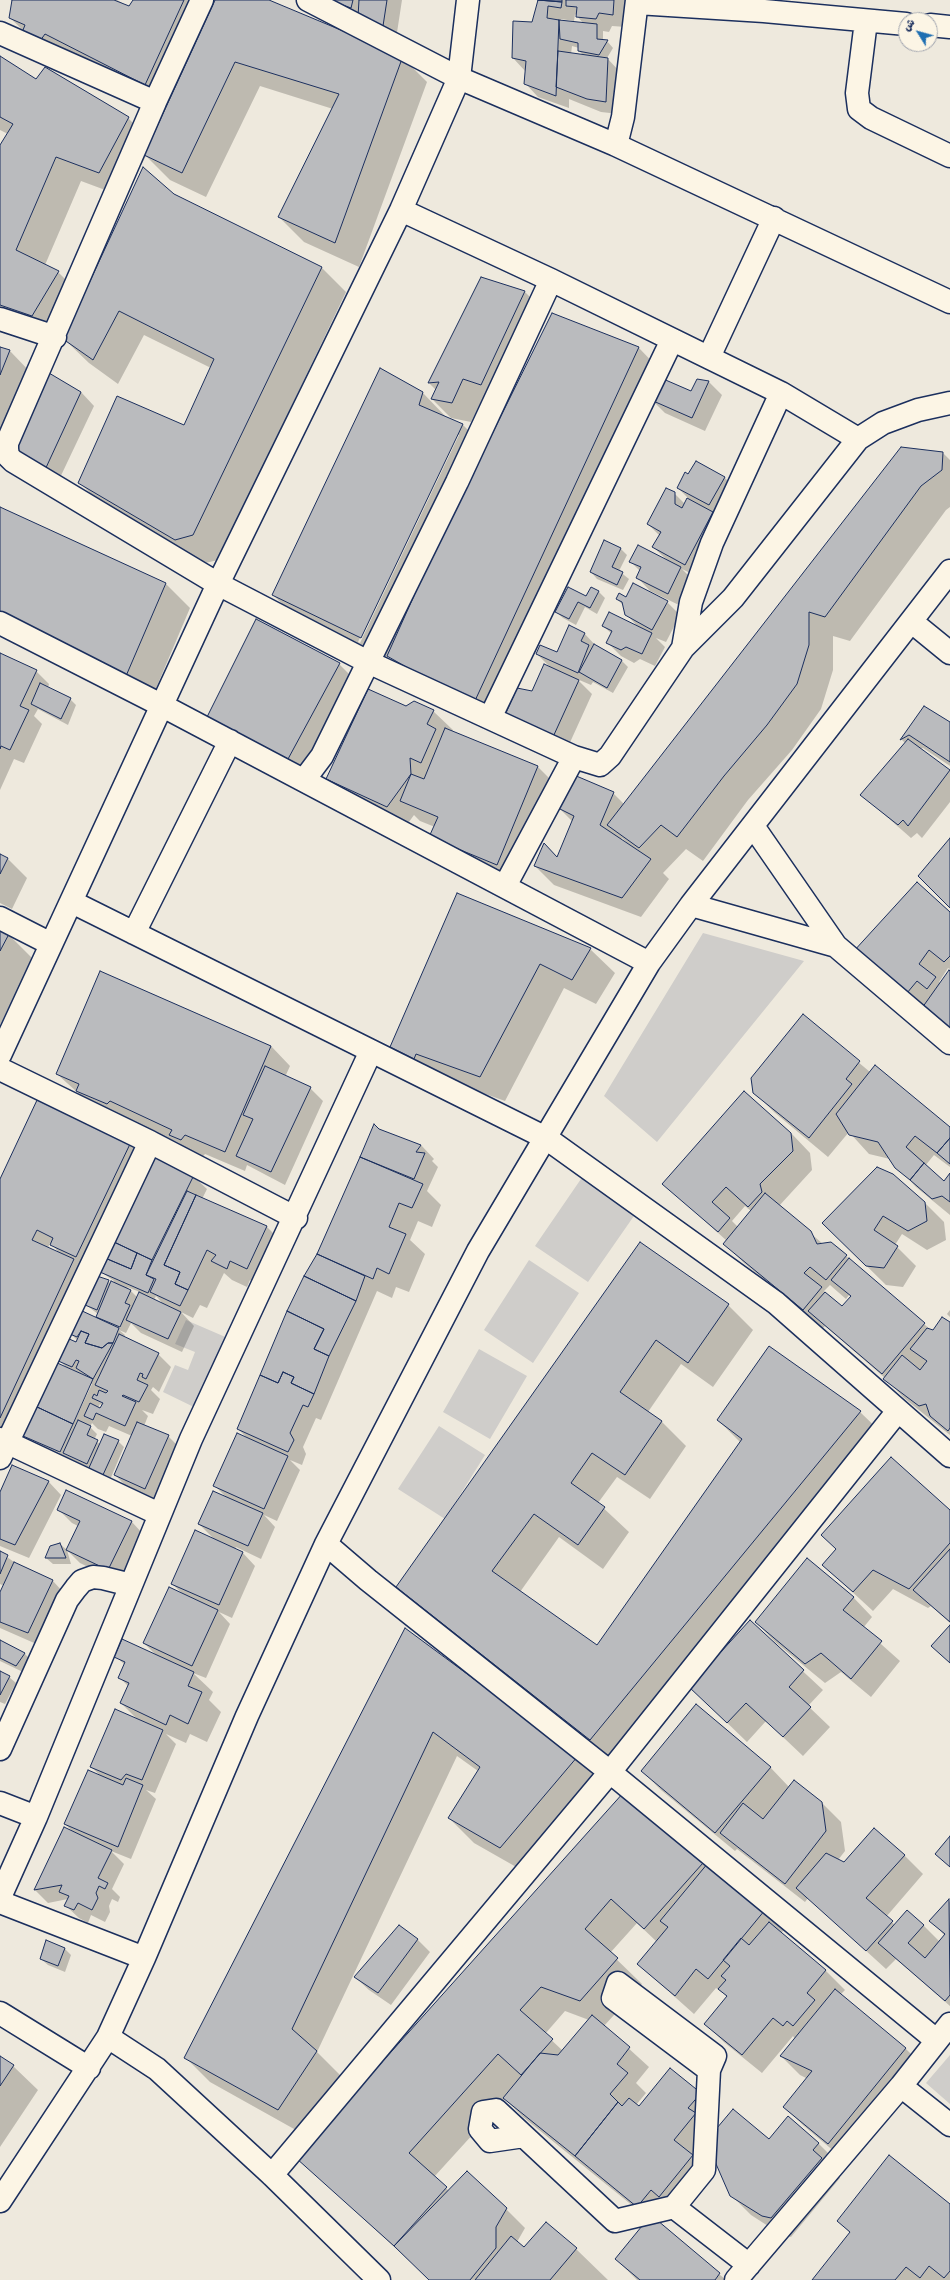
<!DOCTYPE html>
<meta charset="utf-8">
<style>
body{margin:0}
#map{position:relative;width:950px;height:2280px;overflow:hidden;background:#eee9dd;font-family:Kalam,"Playpen Sans Arabic",sans-serif}
canvas{display:block}
.north{position:absolute;left:898px;top:12px;width:40px;height:40px;box-sizing:border-box;background:#fcf5e5;border:1px solid #a2a6af;border-radius:50%;rotate:307deg;font-size:11px;font-weight:700;line-height:16px;text-align:center;color:#1b2f5e}
.north::after{content:'';display:block;margin:auto;width:14px;height:18px;background:#1f6fb2;clip-path:polygon(50% 0,100% 100%,50% 72%,0 100%)}
</style>
<div id="map">
<canvas width="950" height="2280"></canvas>
<div class="north">ش</div>
</div>
<script>
const g = document.querySelector('canvas').getContext('2d');
g.lineJoin = 'round';
function paint(path, color) {
  g.fillStyle = color;
  g.fill(path, 'evenodd');
}
function toPath(rows) {
  const path = new Path2D();
  for (const r of rows) {
    path.moveTo(r[0], r[1]);
    for (let i = 2; i < r.length; i += 2) path.lineTo(r[i], r[i + 1]);
  }
  return path;
}
function trace(path, color, width, dash) {
  g.strokeStyle = color;
  g.lineWidth = width;
  g.lineCap = dash ? 'butt' : 'round';
  g.setLineDash(dash || []);
  g.stroke(path);
}
const green = toPath([
 [703,933,804,961,657,1142,604,1096],
 [583,1176,636,1213,588,1282,535,1246],
 [529,1260,579,1293,533,1363,484,1330],
 [186,1320,230,1339,198,1409,163,1392,175,1365,188,1370,195,1352,175,1344],
 [479,1349,527,1376,490,1439,443,1412],
 [439,1426,485,1455,445,1519,398,1489],
 [950,2055,950,2104,926,2083]
]);
const shadow = toPath([
 [13,0,117,0,129,7,134,0,209,0,164,104,24,31,10,18],
 [216,0,266,0,402,57,427,82,359,267,304,242,279,217,333,109,260,86,206,197,170,180,146,156,124,197,81,181,45,265,58,272,83,297,173,195,321,267,346,292,218,560,201,564,104,507,79,482,184,427,211,368,144,335,118,384,89,363,64,339,57,340,0,321,0,147,8,134,0,130,0,57,36,80,45,69,128,118,151,141],
 [317,0,402,0,396,39],
 [539,0,627,0,626,27,612,26,609,32,603,31,603,41,607,41,613,48,607,58,620,72,619,114,601,112,569,99,569,108,538,97,525,83,526,72,513,58,533,23],
 [575,14,584,24,561,21,561,19,574,21],
 [572,46,579,48,579,51,583,55,571,54],
 [481,278,525,292,544,311,500,403,483,398,471,422,451,418,432,399,436,390,429,383],
 [552,314,639,348,663,373,661,379,691,393,697,380,709,382,722,395,705,431,665,413,651,399,516,689,533,692,551,668,537,654,557,653,584,633,597,647,622,661,628,667,613,693,593,682,591,685,577,679,592,694,567,749,413,680,389,656,386,662,298,619,273,595,422,392,447,418,463,425,486,448],
 [457,435,459,435,360,643,358,642],
 [0,348,10,351,34,376,0,460],
 [81,392,94,406,57,484,30,464],
 [943,453,950,460,950,507,946,510,850,641,833,636,833,670,821,709,792,750,748,800,703,861,686,849,663,873,669,879,641,917,554,885,535,866,545,844,558,858,573,822,559,808,613,793,624,804],
 [622,838,627,843,621,840],
 [689,475,724,477,738,491,698,577,682,569,694,581,681,606,650,591,637,577,640,571,631,562,667,560,653,547,660,536,648,524,674,493,685,504,688,498,678,488],
 [0,508,165,583,190,608,151,700,0,623],
 [621,549,627,555,619,571,629,579,623,590,597,579,591,572],
 [599,592,605,598,597,614,585,607,576,625,563,618,556,612],
 [626,598,667,602,680,615,666,642,656,638,665,647,655,666,640,659,634,663,621,656,608,643,612,634,603,626,638,627,626,614,624,606,617,599],
 [0,654,36,671,49,684,48,688,70,699,76,705,68,725,38,709,34,716,42,724,24,763,14,759,0,790],
 [339,664,358,683,308,777,208,717],
 [924,707,950,723,950,766,923,748,920,749,950,771,950,802,922,838,917,833,911,838,862,795,905,743,901,739],
 [406,708,433,711,453,730,452,732,538,767,557,786,517,884,450,856,435,827,420,821,414,815,406,826,346,798,327,778],
 [0,855,8,859,27,878,12,909,0,903],
 [458,894,590,949,615,973,596,1004,564,988,505,1101,441,1078,415,1072,391,1047],
 [950,914,950,969,948,968,939,982,940,983,950,972,950,1034,873,971],
 [0,931,8,934,33,959,0,1025],
 [101,973,271,1046,290,1066,285,1077,310,1088,323,1101,285,1185,247,1165,245,1171,205,1154,201,1159,190,1154,179,1143,130,1120,127,1123,97,1110,57,1074],
 [803,1016,870,1072,950,1129,950,1167,934,1155,925,1166,944,1182,950,1175,950,1215,916,1187,890,1159,869,1154,849,1132,828,1157,774,1112,754,1092],
 [378,1130,421,1145,434,1159,432,1161,438,1167,427,1191,441,1205,432,1227,418,1221,410,1240,425,1254,409,1292,396,1287,392,1298,377,1291,321,1420,316,1418,303,1447,306,1454,302,1465,290,1460,300,1470,277,1521,264,1515,275,1527,261,1559,236,1547,235,1549,242,1552,255,1566,232,1618,219,1612,230,1624,206,1678,193,1673,213,1692,209,1700,221,1712,207,1742,190,1734,186,1743,166,1734,176,1744,155,1793,146,1790,156,1799,131,1859,111,1851,124,1864,112,1889,120,1897,118,1902,112,1899,109,1906,110,1912,105,1922,91,1915,88,1923,79,1918,65,1905,68,1899,48,1903,35,1890,74,1833,65,1824,102,1777,91,1767,139,1721,121,1703,129,1687,119,1677,125,1665,115,1656,157,1656,144,1643,183,1594,172,1584,215,1540,199,1524,227,1498,215,1486,248,1439,238,1429,361,1157],
 [791,1133,810,1153,812,1170,779,1206,823,1244,846,1256,932,1331,950,1323,950,1435,904,1398,885,1378,825,1326,823,1328,744,1263,725,1244,727,1241,664,1184],
 [745,1206,751,1211,738,1227,732,1221],
 [830,1285,846,1299,849,1295,851,1297,842,1308,824,1291],
 [130,1143,143,1156,11,1435,0,1430,0,1181],
 [50,1243,52,1244,59,1253,48,1248],
 [193,1176,207,1189,202,1199,267,1227,286,1246,266,1288,250,1280,247,1287,232,1280,224,1273,207,1308,200,1305,193,1318,181,1312,194,1326,182,1352,141,1333,131,1323,126,1333,119,1330,125,1335,124,1337,158,1354,171,1367,159,1392,153,1387,151,1390,160,1399,153,1414,142,1410,148,1416,144,1426,168,1436,181,1449,158,1501,128,1488,115,1475,132,1436,109,1426,106,1432,98,1429,92,1423,90,1427,97,1434,94,1440,100,1444,118,1441,124,1447,109,1482,90,1468,74,1461,73,1464,37,1449,24,1435,66,1367,58,1359,77,1340,71,1334,102,1321,97,1316,98,1314,86,1305,108,1281,111,1284,113,1283,114,1281,101,1272,118,1245,115,1242],
 [127,1287,140,1292,138,1298],
 [156,1296,164,1305,154,1300],
 [89,1384,92,1384,58,1456,57,1456],
 [100,1404,102,1406,101,1409,98,1408],
 [925,1203,944,1222,946,1240,927,1250,902,1234,895,1245,916,1266,903,1287,886,1285,823,1223],
 [641,1244,728,1305,753,1330,713,1387,681,1364,648,1412,662,1422,686,1446,650,1499,617,1477,598,1503,629,1532,603,1569,559,1537,520,1592,597,1646,741,1443,718,1420,860,1412,885,1436,615,1764,422,1611,398,1587],
 [950,1310,950,1317,947,1314],
 [48,1481,61,1495,29,1558,0,1546,0,1495],
 [59,1510,131,1521,144,1535,121,1583,80,1563,67,1550,78,1526,72,1523],
 [950,1511,950,1623,931,1606,928,1608,893,1589,873,1611,823,1565],
 [60,1544,67,1550,71,1564,53,1564,46,1558],
 [0,1552,14,1562,52,1580,65,1594,41,1646,0,1628,0,1595,4,1586,0,1584],
 [853,1597,872,1617,863,1628,900,1661,871,1697,841,1672,825,1683,775,1642,756,1622],
 [750,1622,823,1690,808,1706,830,1727,803,1756,766,1721,747,1742,690,1687],
 [405,1629,578,1756,602,1781,525,1872,474,1843,449,1818,478,1771,457,1756,317,2052,341,2076,303,2134,210,2082,186,2058],
 [0,1641,25,1654,31,1660,23,1672,0,1661],
 [0,1672,9,1677,16,1683,5,1704,0,1702],
 [770,1767,789,1787,821,1802,841,1822,845,1851,838,1860,844,1863,904,1855,923,1874,886,1917,895,1925,923,1925,940,1942,945,1936,931,1921,950,1901,950,2006,896,1959,886,1969,808,1898,805,1902,737,1849,735,1851,661,1790,642,1771],
 [624,1794,706,1867,765,1911,784,1930,781,1933,825,1970,845,1990,840,1995,906,2049,925,2068,848,2163,804,2126,784,2107,808,2079,800,2075,781,2056,795,2039,793,2036,762,2073,725,2043,705,2024,727,1997,724,1994,716,1988,694,2014,638,1964,657,1942,637,1923,610,1953,642,1984,604,2026,649,2067,636,2083,646,2093,636,2105,639,2108,700,2094,719,2113,707,2127,769,2141,818,2143,838,2163,832,2169,840,2178,791,2237,782,2235,751,2215,731,2195,707,2142,711,2175,670,2209,659,2223,726,2280,637,2280,616,2259,649,2219,523,2117,505,2099,434,2177,449,2191,506,2209,525,2228,517,2242,525,2249,546,2224,576,2249,608,2280,430,2280,298,2158],
 [565,2011,589,2020,563,2051,545,2034],
 [417,1939,430,1952,391,2005,369,1990,355,1977],
 [47,1942,65,1949,71,1955,65,1972,48,1965,41,1959],
 [0,2057,13,2066,38,2090,0,2147],
 [950,2205,950,2280,813,2280,850,2233,838,2221]
]);
const building = toPath([
 [12,0,114,0,129,6,133,0,184,0,145,85,45,34,40,41,21,35,25,25,9,18,12,0],
 [215,0,269,0,403,56,335,243,278,217,339,94,235,62,182,173,144,155,215,0],
 [329,0,353,0,351,8,329,0],
 [359,0,387,0,383,26,358,17,359,0],
 [538,0,562,0,562,2,538,0],
 [538,0,562,2,561,8,548,6,547,18,559,20,556,96,524,84,526,61,512,58,513,21,532,22,538,0],
 [566,0,614,0,613,15,599,13,596,19,576,17,577,7,566,6,566,0],
 [559,20,597,24,597,39,608,40,599,55,578,51,578,43,560,39,559,20],
 [558,51,608,58,606,102,587,99,556,87,558,51],
 [0,56,36,79,45,67,129,117,99,173,56,157,16,250,59,271,32,316,0,305,0,145,13,124,0,117,0,56],
 [143,167,174,194,322,267,193,535,175,540,78,483,117,396,184,425,214,359,119,311,93,360,63,339,143,167],
 [481,277,525,291,481,385,463,379,452,403,431,399,439,382,428,383,481,277],
 [552,313,639,347,473,705,387,656,434,551,552,313],
 [0,347,10,350,0,375,0,347],
 [380,368,423,392,419,405,463,424,361,638,272,595,380,368],
 [49,373,81,392,44,472,16,451,49,373],
 [661,378,691,391,697,379,709,381,692,418,651,400,661,378],
 [901,447,943,452,942,470,921,486,825,617,809,612,809,645,797,684,767,725,724,776,677,837,661,825,639,848,607,825,901,447],
 [696,461,725,477,709,505,677,488,685,472,688,474,696,461],
 [666,488,675,492,675,504,682,508,687,498,713,512,685,565,652,547,661,532,647,524,666,488],
 [0,507,166,583,126,676,0,612,0,507],
 [604,540,621,548,612,567,623,572,617,585,590,572,604,540],
 [638,545,681,567,668,594,636,578,641,567,629,562,638,545],
 [633,583,668,601,652,630,625,615,622,602,616,599,619,593,626,597,633,583],
 [568,587,586,596,591,587,599,591,590,608,578,602,569,619,555,612,568,587],
 [609,612,652,633,642,654,626,647,621,650,606,643,612,631,602,626,609,612],
 [256,619,340,663,288,759,207,717,256,619],
 [569,625,585,633,581,641,589,645,578,673,536,654,540,645,557,652,569,625],
 [594,644,622,660,607,688,579,672,594,644],
 [0,653,37,670,20,706,29,710,10,750,1,746,0,749,0,653],
 [544,664,579,680,553,737,505,715,517,688,532,691,544,664],
 [40,683,71,698,61,719,31,704,40,683],
 [368,689,406,706,414,701,434,710,427,724,436,729,421,763,410,758,411,774,387,807,326,779,368,689],
 [924,706,950,722,950,762,909,735,900,740,924,706],
 [445,728,538,766,497,865,429,837,438,817,400,801,411,774,424,779,445,728],
 [908,739,950,770,908,826,903,820,898,825,860,795,908,739],
 [574,775,614,792,600,825,651,859,622,898,534,866,544,843,557,857,574,816,558,808,574,775],
 [950,838,950,908,918,876,950,838],
 [0,854,8,858,0,874,0,854],
 [917,882,950,912,950,956,944,962,929,950,919,964,936,977,927,989,917,981,907,993,853,952,917,882],
 [457,893,591,948,572,980,540,964,480,1077,416,1054,414,1059,390,1047,457,893],
 [0,930,9,934,0,951,0,930],
 [949,970,950,971,950,1032,922,1008,949,970],
 [100,971,271,1046,225,1152,185,1135,181,1140,169,1135,172,1130,110,1101,107,1104,76,1091,79,1084,56,1074,100,971],
 [803,1014,860,1061,846,1079,852,1084,809,1138,753,1093,751,1078,803,1014],
 [875,1065,950,1127,950,1138,937,1153,915,1136,906,1147,924,1163,910,1180,895,1168,878,1142,849,1135,836,1114,875,1065],
 [265,1066,311,1087,271,1172,236,1156,253,1119,243,1115,265,1066],
 [744,1091,791,1133,793,1151,760,1184,762,1192,748,1207,726,1187,712,1202,730,1218,718,1232,662,1184,744,1091],
 [38,1098,131,1142,76,1257,50,1245,53,1238,37,1230,32,1240,74,1259,0,1418,0,1179,38,1098],
 [374,1124,379,1129,421,1145,416,1152,425,1153,414,1179,360,1157,374,1124],
 [950,1138,950,1164,937,1153,950,1138],
 [155,1156,194,1175,152,1260,114,1242,155,1156],
 [360,1157,423,1184,412,1208,399,1203,389,1227,406,1234,389,1274,377,1268,373,1279,317,1254,360,1157],
 [924,1163,944,1181,950,1173,950,1202,942,1196,932,1199,910,1180,924,1163],
 [877,1167,893,1174,925,1202,927,1221,908,1231,883,1216,874,1230,898,1246,884,1268,866,1266,822,1223,877,1167],
 [187,1191,196,1195,164,1265,180,1272,175,1284,188,1290,180,1306,150,1292,156,1279,146,1275,187,1191],
 [765,1193,811,1231,817,1244,831,1242,847,1255,826,1280,810,1267,804,1273,822,1287,803,1310,723,1244,765,1193],
 [196,1195,267,1226,247,1269,230,1261,227,1269,211,1261,216,1255,207,1250,188,1290,175,1284,180,1272,164,1265,196,1195],
 [114,1242,137,1253,131,1269,105,1258,114,1242],
 [640,1242,729,1304,688,1363,656,1340,620,1392,662,1421,625,1475,592,1453,571,1483,605,1507,578,1545,534,1514,492,1571,597,1645,742,1439,717,1420,769,1346,861,1411,590,1740,396,1587,640,1242],
 [137,1253,152,1260,146,1275,154,1279,148,1293,100,1272,105,1258,131,1269,137,1253],
 [317,1254,365,1276,356,1301,304,1276,317,1254],
 [849,1258,925,1323,882,1374,808,1311,825,1292,842,1306,851,1296,831,1280,849,1258],
 [97,1276,109,1280,97,1310,85,1305,97,1276],
 [304,1276,356,1301,329,1356,314,1349,324,1329,287,1311,304,1276],
 [111,1281,131,1290,125,1303,130,1305,120,1327,96,1317,111,1281],
 [139,1292,181,1312,168,1339,126,1320,139,1292],
 [80,1310,119,1328,113,1343,108,1343,102,1348,85,1343,89,1334,81,1331,77,1337,70,1334,80,1310],
 [287,1311,324,1329,314,1349,329,1356,314,1394,291,1383,294,1377,283,1372,278,1383,260,1375,287,1311],
 [942,1317,950,1322,950,1428,948,1431,930,1416,926,1404,919,1406,883,1379,902,1355,920,1370,927,1361,910,1349,927,1328,933,1330,942,1317],
 [81,1331,89,1334,85,1343,102,1348,108,1343,113,1343,93,1379,76,1368,79,1361,76,1360,72,1367,56,1360,67,1338,76,1342,81,1331],
 [119,1334,159,1353,146,1379,142,1377,143,1374,140,1373,137,1380,148,1385,139,1402,123,1395,122,1396,136,1402,125,1426,96,1413,93,1420,84,1416,90,1403,100,1408,103,1403,92,1398,94,1394,97,1396,99,1390,106,1393,108,1391,95,1385,119,1334],
 [55,1362,93,1379,73,1424,35,1406,55,1362],
 [283,1372,294,1377,291,1383,314,1394,308,1407,303,1405,290,1433,294,1440,288,1452,237,1429,260,1375,278,1383,283,1372],
 [35,1406,73,1424,60,1452,23,1436,35,1406],
 [78,1420,91,1426,87,1435,98,1440,87,1464,63,1453,78,1420],
 [137,1422,169,1435,145,1489,114,1475,137,1422],
 [237,1433,288,1456,264,1509,213,1486,237,1433],
 [104,1434,119,1440,102,1477,88,1470,104,1434],
 [891,1457,950,1510,950,1543,909,1589,873,1570,853,1592,822,1565,836,1549,821,1535,891,1457],
 [12,1465,49,1481,15,1545,0,1539,0,1492,12,1465],
 [66,1490,132,1521,108,1570,66,1550,80,1521,57,1510,66,1490],
 [213,1491,263,1513,248,1546,198,1524,213,1491],
 [195,1530,243,1552,219,1605,171,1584,195,1530],
 [60,1543,66,1558,45,1558,50,1546,60,1543],
 [950,1549,950,1622,913,1590,950,1549],
 [0,1551,8,1555,0,1574,0,1551],
 [807,1558,854,1597,843,1610,882,1641,851,1679,821,1653,805,1664,755,1622,807,1558],
 [14,1562,53,1580,28,1633,0,1622,0,1592,14,1562],
 [169,1587,218,1610,192,1666,143,1643,169,1587],
 [750,1620,804,1670,789,1687,811,1707,783,1737,746,1703,727,1723,689,1687,750,1620],
 [950,1625,950,1663,931,1646,950,1625],
 [405,1628,578,1756,500,1848,448,1818,480,1767,433,1732,292,2029,317,2051,278,2110,184,2058,405,1628],
 [122,1639,194,1672,188,1686,202,1692,188,1724,170,1715,166,1725,120,1703,129,1683,118,1678,125,1662,114,1657,122,1639],
 [0,1640,25,1653,16,1666,0,1658,0,1640],
 [0,1671,10,1676,0,1695,0,1671],
 [696,1704,771,1767,715,1833,641,1771,696,1704],
 [115,1709,163,1730,142,1780,126,1774,121,1780,90,1767,115,1709],
 [88,1770,123,1785,126,1778,143,1785,118,1847,64,1824,88,1770],
 [794,1780,822,1802,826,1831,785,1884,720,1833,743,1803,763,1819,794,1780],
 [624,1792,703,1863,644,1929,611,1899,585,1929,618,1958,580,2001,541,1987,520,2010,553,2039,521,2075,498,2054,409,2153,447,2187,394,2246,296,2158,624,1792],
 [64,1827,112,1850,98,1878,108,1883,105,1889,99,1886,96,1893,98,1898,92,1910,78,1903,74,1910,64,1906,69,1896,59,1892,62,1885,34,1890,64,1827],
 [874,1828,905,1855,866,1898,893,1921,866,1951,796,1888,826,1853,844,1862,874,1828],
 [950,1836,950,1867,935,1854,950,1836],
 [708,1863,765,1910,708,1979,696,1969,675,1996,637,1964,668,1927,660,1921,708,1863],
 [949,1899,950,1995,945,2001,878,1943,907,1910,924,1925,908,1943,925,1958,945,1934,929,1921,949,1899],
 [769,1922,826,1970,807,1993,815,2000,793,2026,787,2021,783,2026,773,2018,742,2055,704,2024,727,1996,718,1989,726,1980,721,1976,730,1966,723,1960,741,1938,749,1945,769,1922],
 [399,1925,418,1939,378,1993,354,1977,399,1925],
 [46,1940,65,1948,58,1966,40,1959,46,1940],
 [835,1989,906,2048,828,2144,783,2107,812,2071,780,2056,835,1989],
 [592,2015,630,2047,617,2064,628,2073,610,2094,618,2102,575,2156,503,2098,540,2053,558,2055,592,2015],
 [0,2056,14,2065,0,2086,0,2056],
 [670,2068,701,2093,688,2108,696,2113,674,2140,693,2155,659,2197,651,2190,637,2207,575,2156,618,2102,622,2106,629,2098,639,2106,670,2068],
 [733,2109,769,2139,788,2116,819,2143,813,2150,822,2158,771,2218,762,2216,730,2196,706,2141,733,2109],
 [889,2155,950,2204,950,2271,944,2278,929,2266,920,2278,906,2267,895,2280,812,2280,850,2232,837,2221,889,2155],
 [467,2171,507,2208,496,2227,496,2248,470,2280,429,2280,394,2246,467,2171],
 [651,2215,720,2273,715,2280,640,2280,615,2259,651,2215],
 [546,2222,577,2248,550,2280,475,2280,511,2236,524,2247,546,2222]
]);
const minor = toPath([
 [202,0,155,102,7,443,7,449,8,456,13,461,218,584,368,662,574,757,600,765,610,756,683,648,733,598,858,439,883,423,918,410,950,403],
 [308,0,459,78,616,145,950,302],
 [637,3,764,11,906,24],
 [866,21,857,93,859,109,871,118,950,156],
 [930,25,950,27],
 [0,33,155,102],
 [616,145,623,117,637,0],
 [401,210,551,280,781,393,858,439],
 [0,319,55,337],
 [709,357,774,218],
 [912,622,950,653],
 [0,623,161,705,649,963],
 [683,648,691,602,712,543,781,393],
 [490,718,672,340],
 [304,780,322,756,457,482,551,280],
 [753,826,836,946],
 [505,886,574,757],
 [72,902,546,1138,776,1303,950,1456],
 [691,905,836,946,950,1043],
 [0,918,51,944],
 [134,933,230,741],
 [0,1055,218,584,401,210,459,78,468,0],
 [0,1069,150,1142,296,1218],
 [0,1439,159,1514],
 [0,1458,150,1142],
 [326,1544,368,1580,610,1772,936,2040],
 [0,1749,67,1600,76,1588,82,1581,93,1577,103,1578,131,1585],
 [0,1803,36,1817],
 [0,1897,36,1817,191,1439,371,1051],
 [0,1902,144,1958],
 [0,2013,89,2068],
 [108,2037,157,2069,272,2175,379,2280],
 [901,2086,950,2125],
 [524,2136,490,2141,480,2129,483,2112,496,2110,615,2221,674,2207,749,2265],
 [272,2175,610,1772,897,1412],
 [0,2201,108,2037,144,1958,247,1716,326,1544,478,1251,649,963,691,905,950,571],
 [674,2207,704,2170,709,2070,613,1998,618,1983,715,2056,709,2070],
 [736,2280,901,2086,950,2024]
]);
paint(green, '#cfcdca');
paint(shadow, '#0003');
paint(building, '#babbbe');
trace(building, '#1b2f5e', 1);
trace(minor, '#1b2f5e', 25);
trace(minor, '#fcf5e5', 22);
</script>
